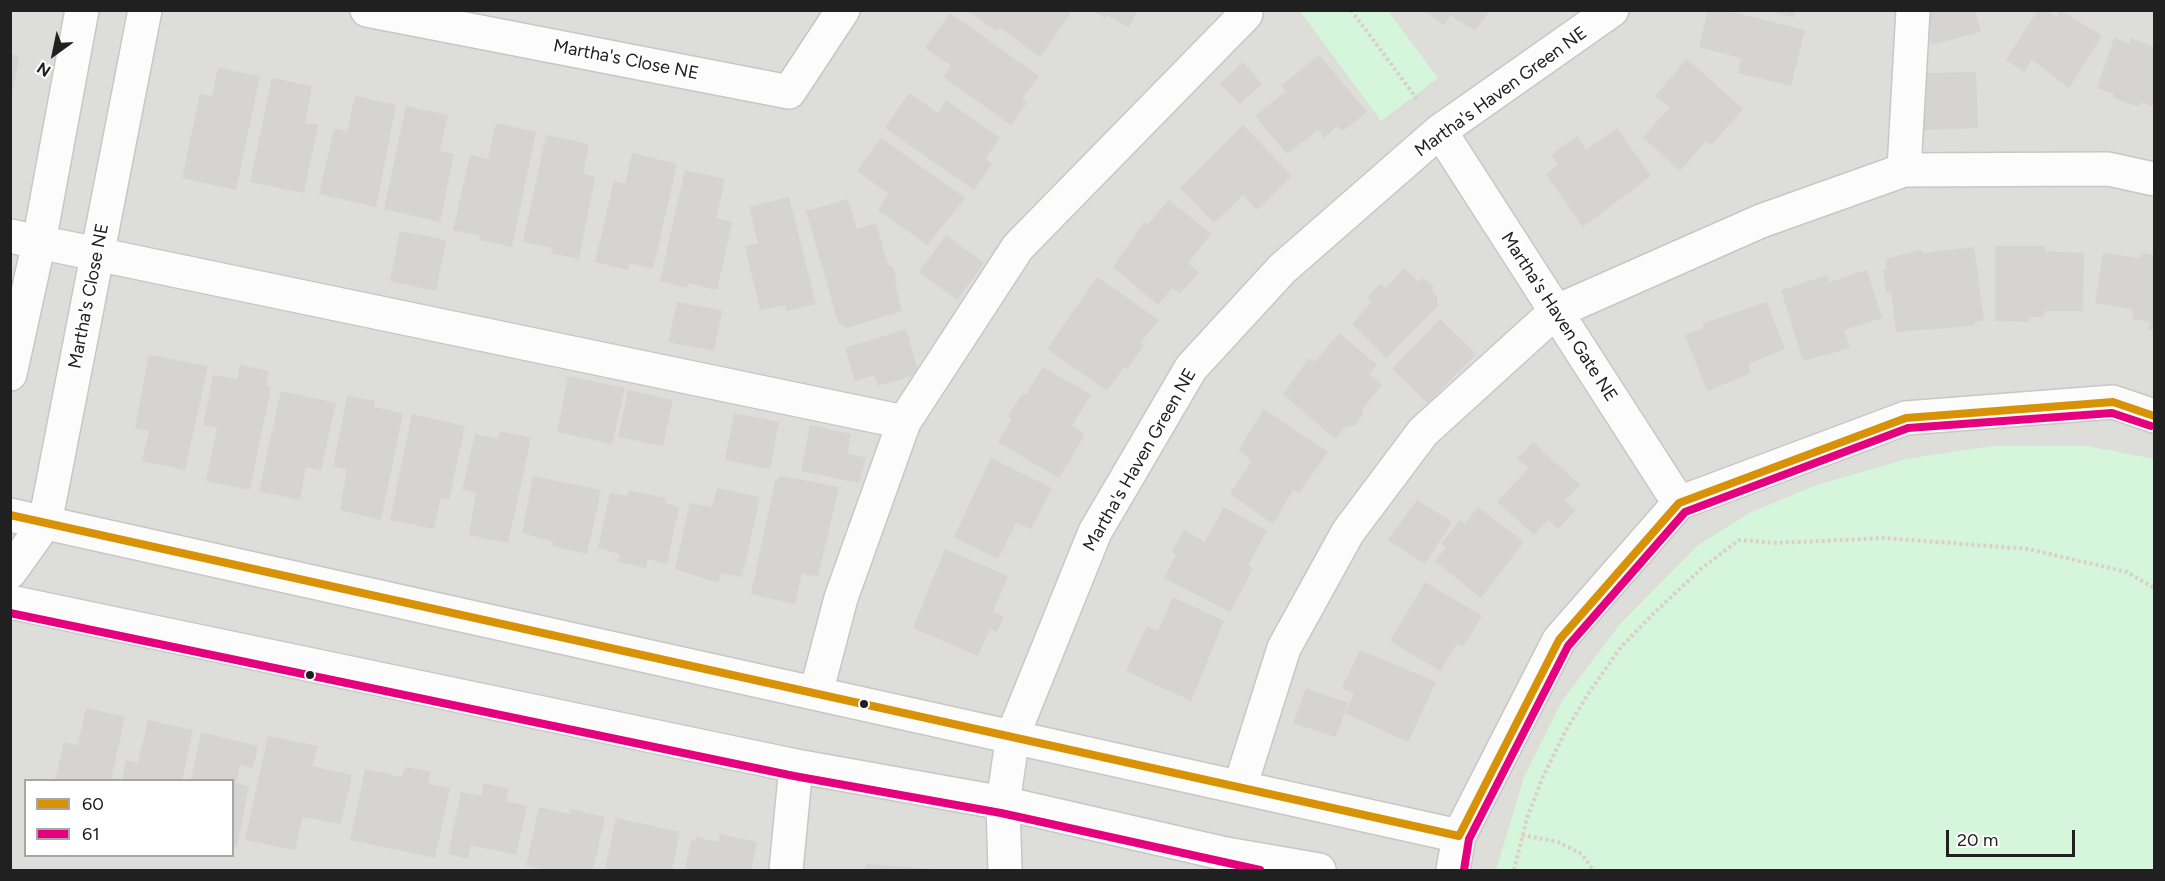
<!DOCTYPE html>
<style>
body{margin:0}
#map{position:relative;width:2165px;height:881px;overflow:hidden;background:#eeeee9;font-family:Figtree,sans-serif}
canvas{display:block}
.frame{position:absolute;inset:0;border:12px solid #202020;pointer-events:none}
.legend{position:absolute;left:24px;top:779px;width:210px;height:78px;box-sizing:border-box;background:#fff;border:2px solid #a6a6a6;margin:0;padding:8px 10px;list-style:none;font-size:18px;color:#202020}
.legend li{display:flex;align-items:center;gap:12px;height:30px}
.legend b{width:30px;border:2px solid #a6a6a6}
.north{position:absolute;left:24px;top:24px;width:60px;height:60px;-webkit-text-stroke:4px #fff;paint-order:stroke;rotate:213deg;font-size:16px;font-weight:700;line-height:24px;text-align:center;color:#202020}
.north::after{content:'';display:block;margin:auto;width:21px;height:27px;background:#202020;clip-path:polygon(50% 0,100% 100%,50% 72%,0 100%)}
.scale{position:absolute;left:1946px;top:830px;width:129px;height:27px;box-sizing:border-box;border:3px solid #202020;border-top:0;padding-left:8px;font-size:18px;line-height:21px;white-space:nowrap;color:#202020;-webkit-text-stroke:4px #fff;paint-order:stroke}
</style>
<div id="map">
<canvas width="2165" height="881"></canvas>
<div class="frame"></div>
<ul class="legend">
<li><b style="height:8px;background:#d79205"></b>60</li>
<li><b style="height:8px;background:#e5007d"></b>61</li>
</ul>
<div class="north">N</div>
<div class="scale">20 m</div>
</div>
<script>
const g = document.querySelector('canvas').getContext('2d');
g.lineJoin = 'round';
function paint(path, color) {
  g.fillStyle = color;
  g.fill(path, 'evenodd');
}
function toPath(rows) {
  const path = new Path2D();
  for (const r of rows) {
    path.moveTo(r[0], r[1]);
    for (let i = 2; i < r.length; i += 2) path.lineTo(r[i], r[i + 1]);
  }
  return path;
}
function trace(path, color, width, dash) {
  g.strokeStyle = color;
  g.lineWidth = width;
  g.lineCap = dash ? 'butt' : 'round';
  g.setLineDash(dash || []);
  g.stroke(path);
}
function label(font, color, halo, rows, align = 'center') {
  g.font = font + ' Figtree,sans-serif';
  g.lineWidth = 5;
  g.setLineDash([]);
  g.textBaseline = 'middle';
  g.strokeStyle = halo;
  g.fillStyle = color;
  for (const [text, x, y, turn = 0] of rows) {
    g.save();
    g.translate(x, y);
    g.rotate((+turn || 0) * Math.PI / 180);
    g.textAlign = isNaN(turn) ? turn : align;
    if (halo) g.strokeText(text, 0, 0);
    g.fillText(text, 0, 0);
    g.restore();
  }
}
const residential = toPath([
 [10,11,2154,11,2154,870,11,870],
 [26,780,232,780,232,856,26,856]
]);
const park = toPath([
 [1300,11,1388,11,1438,78,1381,121],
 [1992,446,2088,446,2154,459,2154,870,1496,870,1524,777,1562,701,1620,624,1697,546,1749,513,1814,486,1906,459]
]);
const building = toPath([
 [967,10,1068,10,1071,13,1040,57,999,27,996,31],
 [1091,10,1138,10,1129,27,1107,15,1105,18],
 [1423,10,1490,10,1475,31,1450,15,1444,25],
 [1708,10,1725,10,1805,30,1791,86,1738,73,1741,58,1699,47],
 [1768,10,1796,10,1794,18],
 [1922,10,1975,10,1981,32,1931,45],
 [2038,10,2046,10,2056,17,2061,10,2102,36,2069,88,2032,60,2024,72,2006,60],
 [950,13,1039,76,1022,99,1027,103,1011,125,943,77,951,66,925,48],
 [2114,38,2130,44,2131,38,2154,47,2154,107,2141,102,2139,107,2113,98,2114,94,2097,88],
 [10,54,19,56,12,95,10,95],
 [1319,55,1367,112,1343,131,1337,126,1324,138,1318,130,1287,154,1255,116,1286,91,1281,86],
 [1687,59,1743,109,1711,145,1706,141,1680,171,1643,137,1670,107,1655,96],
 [1243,62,1262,84,1240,104,1220,84],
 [218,68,260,76,236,190,182,178,200,94,212,96],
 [1976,72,1978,128,1924,130,1922,73],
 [272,78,312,86,305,123,318,125,304,193,250,182],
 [909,93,938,113,946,100,1000,138,985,159,992,164,974,190,885,128],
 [355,96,396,105,376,207,319,194,334,129,347,131],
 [406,106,448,115,440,151,454,154,440,222,384,209],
 [496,123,536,132,512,247,480,240,481,236,453,230,470,155,488,159],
 [1243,125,1292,176,1257,210,1243,195,1214,223,1180,188],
 [1617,128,1651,176,1583,227,1546,174,1558,165,1551,155,1577,136,1586,150],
 [546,135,589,144,583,174,595,177,579,259,551,253,552,248,523,242],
 [881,138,965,198,927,245,878,210,889,194,857,171],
 [632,153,677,164,653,269,630,263,628,270,595,262,614,181,625,184],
 [685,170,725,179,716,218,732,222,717,290,688,283,687,288,660,281],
 [789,197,816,304,786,311,785,305,760,310,745,246,758,243,749,207],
 [848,199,857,229,876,223,888,265,893,267,897,281,895,285,902,311,847,328,838,322,806,211],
 [1169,200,1211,234,1188,263,1199,273,1180,293,1172,288,1158,305,1113,267,1144,222,1147,225],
 [400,231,446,240,436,291,390,281],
 [946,235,984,263,957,300,919,272],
 [1995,246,2045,246,2045,251,2084,253,2083,311,2044,311,2044,317,2029,317,2029,322,1995,321],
 [1974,247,1984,320,1975,322,1972,326,1896,332,1891,292,1886,293,1883,270,1887,269,1886,259,1920,250,1924,253],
 [2103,253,2141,258,2141,253,2154,255,2154,331,2148,330,2149,322,2132,319,2133,309,2095,303],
 [1404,268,1419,282,1423,278,1434,287,1431,290,1437,296,1438,306,1386,358,1352,324,1372,302,1367,297,1380,284,1386,288],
 [1867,270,1882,318,1844,330,1850,348,1803,361,1781,290,1828,275,1829,282],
 [1097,277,1159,320,1140,343,1144,345,1127,369,1124,367,1107,391,1047,349],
 [677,302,722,310,714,351,668,342],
 [1767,302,1785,349,1748,364,1751,373,1707,391,1685,335,1704,328,1702,324],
 [1440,319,1476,354,1428,403,1392,369],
 [906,329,919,374,878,386,874,375,855,381,845,348],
 [1339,333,1377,365,1369,374,1382,385,1363,408,1363,414,1354,426,1346,426,1335,439,1283,394,1309,358,1315,362],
 [149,355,208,366,185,470,142,461,149,431,135,428],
 [240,365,269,371,266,385,271,387,250,490,206,481,217,428,203,425,213,375,237,379],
 [1043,367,1091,395,1072,425,1085,434,1059,478,998,442,1012,419,1008,416,1023,393,1026,395],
 [568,376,625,388,612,444,557,432],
 [628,390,673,400,663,446,618,437],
 [281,391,336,403,321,470,306,467,300,500,259,491],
 [347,396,375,401,374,407,403,413,381,520,340,510,347,469,333,466],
 [1264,409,1328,452,1299,493,1293,490,1273,524,1230,494,1252,461,1239,450],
 [734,413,779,422,770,469,725,460],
 [412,414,465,426,449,500,441,498,434,529,390,520],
 [810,425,851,434,847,453,866,458,859,483,801,471],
 [500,431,531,438,508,543,469,535,476,492,462,490,475,434,498,439],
 [1533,442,1580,485,1565,501,1576,510,1558,529,1548,520,1534,535,1497,502,1529,468,1517,459],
 [991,458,1052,488,1031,529,1016,523,998,559,954,537],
 [533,476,601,490,587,554,552,546,553,542,522,533],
 [781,476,839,487,818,577,802,573,795,604,751,594,775,481],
 [717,488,760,497,742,577,721,573,718,583,675,569,690,503,712,507],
 [629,490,665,498,665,503,679,507,667,564,648,559,646,568,618,562,620,554,598,548,610,493,628,496],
 [1417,500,1452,522,1425,564,1388,540],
 [1224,507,1267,531,1248,565,1253,569,1230,612,1164,578,1176,554,1172,552,1184,530,1205,542],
 [1478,507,1524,542,1481,598,1435,561,1446,548,1441,544,1460,520,1465,523],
 [945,549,1008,576,993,612,1004,616,997,632,990,629,978,656,913,628],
 [1425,582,1482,616,1463,647,1457,644,1440,671,1390,641],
 [1173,597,1224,621,1191,701,1126,671,1147,626,1158,631],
 [1360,650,1436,682,1408,742,1345,713,1354,694,1342,688],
 [1306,688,1348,703,1336,737,1293,723],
 [86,708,125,717,111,780,55,780,64,742,78,745],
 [148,720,193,730,182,780,122,780,126,760,138,763],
 [201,732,258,746,253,768,240,765,236,783,249,786,237,847,232,846,232,780,191,780],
 [268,736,318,746,312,766,352,775,341,824,303,817,295,850,245,840],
 [405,767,431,772,428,784,450,788,435,858,350,840,365,769,402,777],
 [484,783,509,789,506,801,527,806,516,855,471,845,468,859,448,854,461,792,481,796],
 [539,807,570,814,571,809,605,817,593,870,546,870,526,866],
 [616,818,680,832,672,870,605,870],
 [720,834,757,842,751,870,685,870,691,840,695,841,696,837,718,842],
 [866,864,932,869,932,870,866,870]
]);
const path = toPath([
 [1351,10,1417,99],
 [1522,835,1558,842,1582,854,1593,870],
 [1514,870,1527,818,1542,779,1565,732,1590,691,1621,647,1654,613,1702,568,1739,540,1777,543,1885,538,2028,549,2127,572,2154,588]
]);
const minor = toPath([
 [367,10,789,92,843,10],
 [1440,131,1679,503],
 [1904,170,1913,10],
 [10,236,904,422],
 [10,374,39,242,82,10],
 [10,515,1459,836],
 [10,572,45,523,145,10],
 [10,602,796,766,1003,803,1226,854,1319,870],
 [816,693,841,598,904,422,1018,247,1246,14,1244,10],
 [1240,787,1284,648,1348,532,1423,432,1555,312,1761,221,1904,170,2108,169,2154,179],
 [786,870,796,766],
 [1005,870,1003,803,1013,735,1095,532,1191,368,1282,269,1440,131,1612,10],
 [1453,870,1459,836,1559,640,1679,503,1906,418,2113,402,2154,416]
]);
const bus1 = toPath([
 [10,515,1459,836,1559,640,1679,503,1906,418,2113,402,2154,416]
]);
const bus2 = toPath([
 [10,613,794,776,1001,813,1260,870],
 [1464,870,1469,839,1568,646,1685,512,1908,428,2112,413,2151,426]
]);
const markers = [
 [310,675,5,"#202020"],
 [864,704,5,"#202020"]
];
const streetNames = [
 ["Martha's Close NE",626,60,11],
 ["Martha's Haven Green NE",1501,92,-36],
 ["Martha's Close NE",89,296,-79],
 ["Martha's Haven Gate NE",1559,317,57],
 ["Martha's Haven Green NE",1140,460,-60]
];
paint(residential, '#ddddda');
paint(park, '#d5f6da');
paint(building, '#d5d4d0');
trace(minor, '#c7c7c5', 36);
trace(path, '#dccfca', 4, [3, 3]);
trace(minor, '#fcfcfc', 33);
trace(bus1, '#d79205', 8);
trace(bus2, '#e5007d', 8);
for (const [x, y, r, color] of markers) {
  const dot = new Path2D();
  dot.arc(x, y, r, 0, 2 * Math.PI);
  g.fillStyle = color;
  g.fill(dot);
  trace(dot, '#fff', 2);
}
label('18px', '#202020', '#fff', streetNames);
</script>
